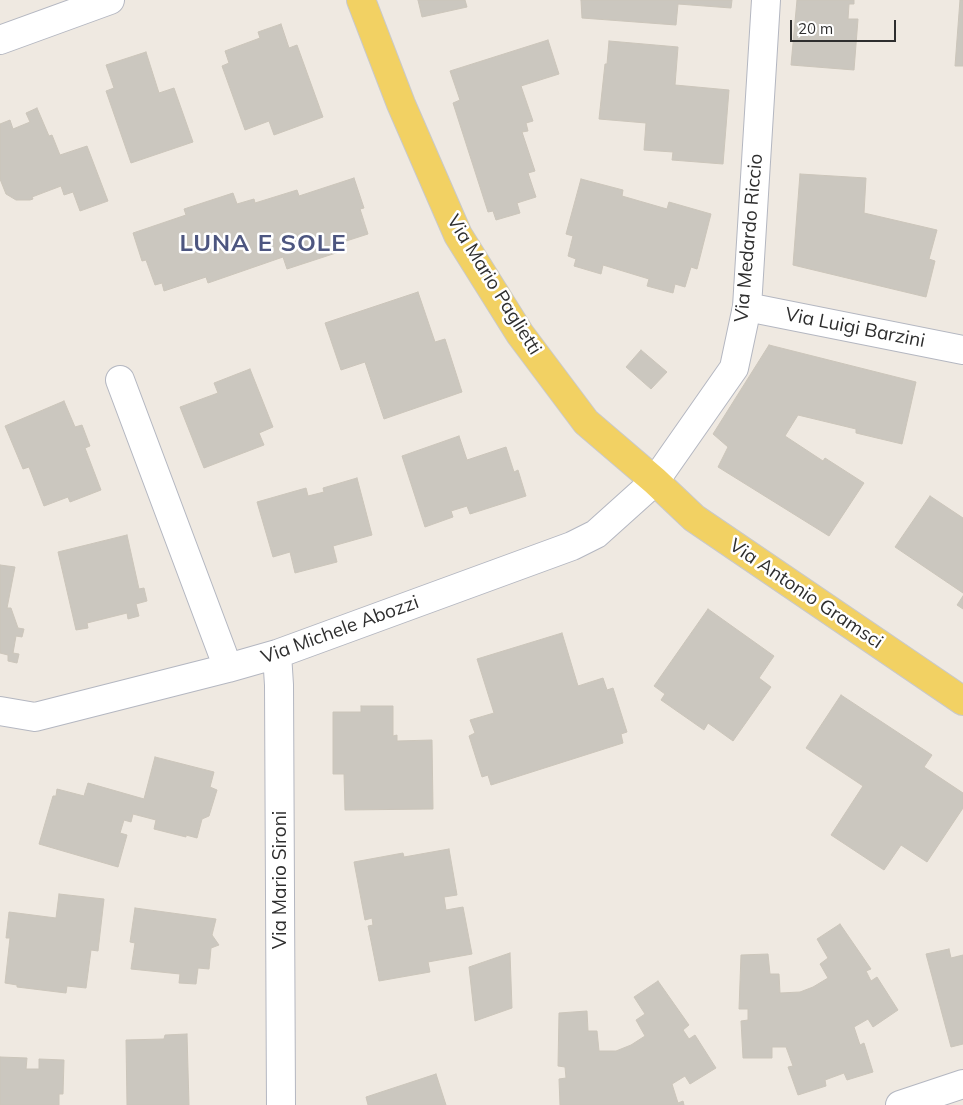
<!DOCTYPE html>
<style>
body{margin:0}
#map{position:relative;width:963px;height:1105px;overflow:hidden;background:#efe9e1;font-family:Mulish,sans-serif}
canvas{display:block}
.scale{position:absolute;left:790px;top:20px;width:106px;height:22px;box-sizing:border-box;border:2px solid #2e2e2e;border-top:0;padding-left:6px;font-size:15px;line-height:18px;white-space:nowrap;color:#2e2e2e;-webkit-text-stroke:4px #fff;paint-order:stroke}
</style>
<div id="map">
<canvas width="963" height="1105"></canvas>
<div class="scale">20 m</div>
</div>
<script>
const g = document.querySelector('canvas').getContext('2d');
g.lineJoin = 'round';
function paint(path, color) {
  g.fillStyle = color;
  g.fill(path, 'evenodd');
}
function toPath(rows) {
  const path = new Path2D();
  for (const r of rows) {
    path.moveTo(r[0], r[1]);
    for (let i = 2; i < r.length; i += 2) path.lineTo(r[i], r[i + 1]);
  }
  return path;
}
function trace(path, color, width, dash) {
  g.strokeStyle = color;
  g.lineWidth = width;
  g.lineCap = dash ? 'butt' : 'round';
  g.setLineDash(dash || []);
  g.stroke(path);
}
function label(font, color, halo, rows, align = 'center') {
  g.font = font + ' Mulish,sans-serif';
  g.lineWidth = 5;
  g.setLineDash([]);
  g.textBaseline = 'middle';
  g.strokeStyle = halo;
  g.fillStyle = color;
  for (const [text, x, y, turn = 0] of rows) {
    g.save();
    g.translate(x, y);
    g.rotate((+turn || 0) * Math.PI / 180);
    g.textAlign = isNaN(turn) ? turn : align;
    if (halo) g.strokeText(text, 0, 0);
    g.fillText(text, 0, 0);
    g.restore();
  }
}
const building = toPath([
 [418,0,465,0,467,7,422,17,418,0],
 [581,0,732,0,731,8,678,4,676,25,582,18,581,0],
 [797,0,854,0,854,4,849,4,848,19,858,19,854,70,791,65,797,0],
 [960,0,963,0,963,66,955,66,960,0],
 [281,24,289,48,297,45,323,117,274,135,269,121,245,130,222,66,229,63,225,51,260,38,258,32,281,24],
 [548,40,559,74,521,86,533,121,526,123,528,131,522,132,535,171,528,173,536,197,517,203,520,213,496,220,493,211,488,212,453,103,460,100,450,71,548,40],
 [609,41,678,47,675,85,729,90,723,164,672,160,673,152,644,150,646,123,599,119,605,64,607,64,609,41],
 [146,52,159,93,174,88,193,142,131,163,106,91,114,88,106,65,146,52],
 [37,108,49,136,52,135,60,155,87,146,108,201,80,211,73,192,64,195,61,186,32,197,33,199,30,200,16,200,6,194,0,179,0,124,10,120,13,129,30,122,26,113,37,108],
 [800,174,866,178,864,213,937,230,929,259,935,261,926,297,793,265,800,174],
 [354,178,364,208,360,209,368,234,340,243,342,251,287,269,283,257,208,283,206,277,164,291,162,283,155,285,146,260,142,261,133,233,186,215,184,209,233,193,237,204,254,199,255,203,297,190,299,196,354,178],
 [581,179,623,190,622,196,667,209,669,202,711,214,697,269,691,267,685,287,675,284,673,293,647,286,649,279,603,265,601,274,574,266,576,259,568,256,573,236,566,234,581,179],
 [418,292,435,342,445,339,462,392,384,419,365,362,341,370,325,323,418,292],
 [769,345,916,382,902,444,856,433,856,429,798,415,785,436,823,461,825,458,864,483,829,536,718,467,728,447,713,434,769,345],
 [641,350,667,372,651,389,626,367,641,350],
 [250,369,273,427,259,433,264,445,204,468,180,407,218,393,214,383,250,369],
 [64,401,75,427,82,425,90,446,85,448,101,490,70,502,68,497,44,506,29,467,23,469,5,426,64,401],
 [459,436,467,460,506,447,514,472,518,470,526,496,470,514,467,506,451,511,453,517,425,527,402,456,459,436],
 [357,478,372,535,333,546,337,562,295,573,290,552,273,557,257,502,306,488,308,496,324,492,323,488,357,478],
 [930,496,963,518,963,593,895,547,930,496],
 [127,535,139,589,144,588,147,601,136,604,139,616,128,619,127,613,87,623,88,628,76,630,58,552,127,535],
 [0,565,15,567,7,608,11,608,18,628,24,629,22,637,16,636,13,653,19,654,17,663,8,661,8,655,0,653,0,565],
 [963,596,963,609,957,605,963,596],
 [708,609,774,656,759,678,771,687,733,741,708,723,704,730,661,700,665,694,654,686,708,609],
 [562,633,578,686,603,678,607,690,613,688,627,732,621,734,623,743,491,785,488,775,482,777,469,736,475,733,470,720,494,713,477,659,562,633],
 [841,695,932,755,924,767,963,793,963,808,927,862,901,845,884,870,831,835,863,786,806,748,841,695],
 [361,706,393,706,393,736,397,735,397,741,432,740,433,809,345,810,344,774,333,774,333,712,361,712,361,706],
 [155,757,214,772,210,787,217,790,209,816,202,819,197,838,186,835,186,837,154,829,156,820,133,814,131,822,124,820,120,833,127,835,118,867,39,844,53,796,56,796,57,789,84,796,88,783,144,799,155,757],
 [449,849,457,895,444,897,446,910,463,907,472,954,428,962,430,972,379,981,368,926,373,925,372,918,365,920,354,862,403,853,404,857,449,849],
 [59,894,104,899,98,951,91,950,86,988,67,986,66,993,17,987,17,985,5,983,10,938,6,938,9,912,56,918,59,894],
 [135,908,216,919,212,935,219,945,211,948,209,969,198,968,196,984,179,983,180,974,131,969,135,943,130,942,135,908],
 [840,924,871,969,866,971,871,981,877,977,898,1010,873,1027,868,1019,854,1027,860,1045,864,1043,873,1072,847,1080,844,1073,825,1080,826,1086,798,1095,788,1067,793,1066,786,1047,772,1047,772,1058,743,1058,741,1021,748,1020,748,1009,739,1009,741,955,768,954,770,974,779,974,780,993,800,992,813,987,828,978,820,964,828,958,817,939,840,924],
 [949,949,951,958,963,955,963,1044,951,1047,926,954,949,949],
 [510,953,512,1008,475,1021,469,967,510,953],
 [658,981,689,1025,683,1030,689,1039,695,1035,716,1068,690,1084,685,1076,672,1084,678,1103,683,1101,684,1105,560,1105,559,1079,566,1078,565,1067,558,1066,559,1013,587,1011,588,1031,597,1031,599,1051,616,1051,631,1045,645,1036,636,1020,645,1014,634,997,658,981],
 [187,1034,189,1105,127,1105,126,1040,164,1039,165,1035,187,1034],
 [0,1057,27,1058,26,1069,39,1069,39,1059,64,1060,63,1094,59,1094,59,1105,0,1105,0,1057],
 [436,1074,446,1105,368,1105,366,1097,436,1074]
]);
const minor = toPath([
 [0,40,110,0],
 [747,307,963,350],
 [120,380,228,668],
 [277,654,279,685,281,1105],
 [0,711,35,717,228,668,277,654,572,546,596,534,655,481,734,368,747,307,766,0],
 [900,1105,963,1084]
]);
const major = toPath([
 [361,0,401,104,458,235,520,334,586,422,655,481,694,518,963,701]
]);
const streetNames = [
 ["Via Medardo Riccio",749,238,-85],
 ["Via Mario Paglietti",494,285,58],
 ["Via Luigi Barzini",855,328,11],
 ["Via Antonio Gramsci",806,594,34],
 ["Via Michele Abozzi",340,630,-20],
 ["Via Mario Sironi",280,880,-90]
];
const districtNames = [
 ["LUNA E SOLE",263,244]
];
paint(building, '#cbc7bf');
trace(building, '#cbc5ba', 1);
trace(minor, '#b4b7c1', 30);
trace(major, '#c9c9c9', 30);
trace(minor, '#fff', 28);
trace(major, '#f2d163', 28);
label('19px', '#2e2e2e', '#fff', streetNames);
g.letterSpacing = '1px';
label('bold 24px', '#4d5680', '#fff', districtNames);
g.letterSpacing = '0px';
</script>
